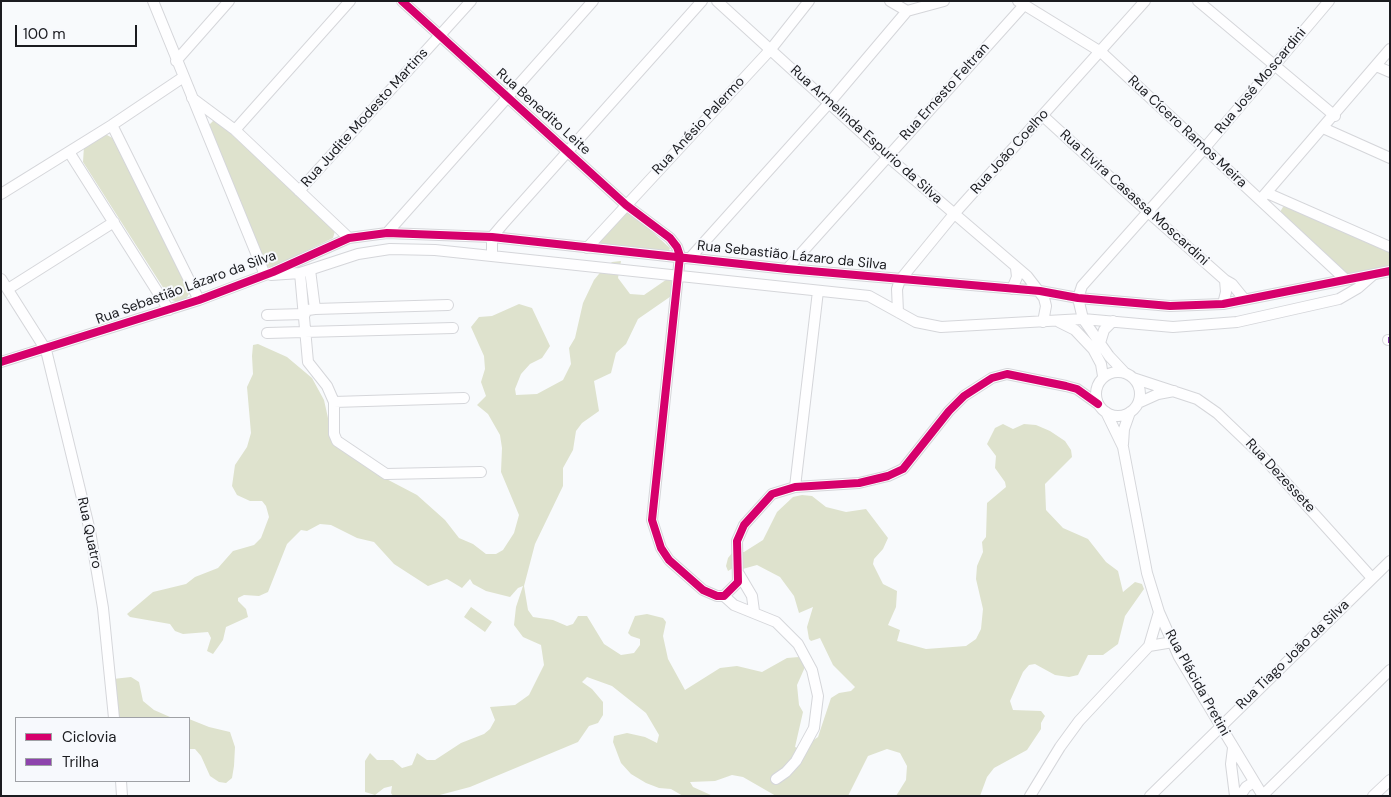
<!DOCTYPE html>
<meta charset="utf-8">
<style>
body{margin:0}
#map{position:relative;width:1391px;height:797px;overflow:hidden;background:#f8fafc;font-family:"DM Sans",sans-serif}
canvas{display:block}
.frame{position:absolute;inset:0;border:2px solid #1b1c20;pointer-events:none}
.legend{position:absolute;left:15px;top:717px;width:175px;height:65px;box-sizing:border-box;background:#f7f9fd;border:1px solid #9fa1a5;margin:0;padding:6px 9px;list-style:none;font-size:15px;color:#1b1c20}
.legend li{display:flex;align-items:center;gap:10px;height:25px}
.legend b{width:25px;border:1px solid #9fa1a5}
.scale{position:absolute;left:15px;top:25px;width:122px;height:22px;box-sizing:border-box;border:2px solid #1b1c20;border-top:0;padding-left:6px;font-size:15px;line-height:18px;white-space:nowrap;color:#1b1c20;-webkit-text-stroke:4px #f7f9fd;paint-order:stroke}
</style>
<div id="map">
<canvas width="1391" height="797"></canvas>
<div class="frame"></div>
<ul class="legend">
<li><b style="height:6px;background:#d6006c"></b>Ciclovia</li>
<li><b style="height:6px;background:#8e44ad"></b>Trilha</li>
</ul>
<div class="scale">100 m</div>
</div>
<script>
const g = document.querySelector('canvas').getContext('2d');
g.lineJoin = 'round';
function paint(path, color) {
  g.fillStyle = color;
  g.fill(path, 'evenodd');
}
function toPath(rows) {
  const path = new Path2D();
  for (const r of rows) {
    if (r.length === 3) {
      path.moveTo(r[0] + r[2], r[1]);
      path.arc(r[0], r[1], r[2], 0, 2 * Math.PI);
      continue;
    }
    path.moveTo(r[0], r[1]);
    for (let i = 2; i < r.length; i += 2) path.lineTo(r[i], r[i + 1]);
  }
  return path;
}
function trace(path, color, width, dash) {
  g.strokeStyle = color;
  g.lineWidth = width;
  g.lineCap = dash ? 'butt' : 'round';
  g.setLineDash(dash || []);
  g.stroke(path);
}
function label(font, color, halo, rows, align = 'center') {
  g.font = font + ' "DM Sans",sans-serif';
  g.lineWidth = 4;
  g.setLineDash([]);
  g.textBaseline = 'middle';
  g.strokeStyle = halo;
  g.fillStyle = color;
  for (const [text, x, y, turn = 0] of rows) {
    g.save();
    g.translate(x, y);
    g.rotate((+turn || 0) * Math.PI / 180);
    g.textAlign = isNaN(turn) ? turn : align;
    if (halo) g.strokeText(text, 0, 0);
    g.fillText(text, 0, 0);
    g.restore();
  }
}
const green = toPath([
 [213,121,217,121,332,227,335,231,333,238,271,268,264,265,208,126],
 [107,135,116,140,190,292,186,299,179,302,171,300,83,162,84,146,99,136],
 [1287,206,1390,248,1390,266,1346,274,1280,212,1283,207],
 [628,210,670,248,669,251,598,244,597,242],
 [621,261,618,278,630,294,644,295,673,275,677,292,638,319,626,344,616,353,611,373,594,381,599,411,582,423,576,431,573,450,563,468,563,486,535,544,524,586,528,610,533,617,553,620,567,626,573,624,578,616,587,616,604,644,621,655,634,653,640,645,640,639,631,636,628,633,635,616,647,614,663,618,666,622,663,636,668,659,685,690,720,668,737,666,762,672,787,658,799,657,805,667,797,685,799,705,803,712,795,747,800,749,818,737,831,698,839,693,851,691,855,687,833,665,820,638,811,641,809,639,807,627,813,607,799,613,794,596,780,577,757,565,739,570,733,568,728,571,726,566,728,558,732,553,744,552,763,540,777,512,793,497,802,495,812,496,826,507,846,512,866,509,888,538,883,549,874,559,873,564,883,584,897,591,896,607,888,625,900,630,897,641,926,649,966,646,976,639,981,629,983,609,976,579,977,566,983,552,982,542,986,537,987,503,1006,487,1005,482,995,468,996,456,987,444,995,428,1003,424,1013,429,1024,424,1036,425,1050,431,1065,441,1071,450,1072,457,1045,484,1046,510,1063,528,1088,539,1106,562,1118,571,1123,592,1135,582,1142,584,1144,589,1125,616,1118,644,1103,655,1088,655,1078,675,1069,677,1055,675,1035,664,1029,665,1023,672,1010,701,1013,710,1041,711,1045,716,1041,723,1041,729,1027,750,994,768,987,777,980,796,896,796,906,780,907,766,900,753,887,749,868,756,848,796,776,796,743,777,732,775,715,781,690,782,693,787,713,796,683,796,671,789,659,788,646,783,631,774,621,763,613,742,614,736,627,733,645,737,657,743,659,735,646,713,612,686,587,677,582,682,592,689,603,702,603,715,598,723,589,726,578,742,470,787,436,796,393,796,391,793,392,786,384,788,375,795,365,792,365,761,370,753,377,760,393,760,402,768,412,765,417,753,427,760,435,760,461,743,484,734,490,729,495,720,490,707,515,705,529,695,544,665,541,645,523,637,514,625,516,607,523,586,518,588,510,597,486,591,473,584,470,579,462,588,447,579,428,586,394,564,374,542,357,538,331,525,320,524,307,531,301,530,287,544,268,592,259,596,244,595,238,598,238,601,246,609,248,617,226,627,223,640,213,654,207,651,211,638,208,632,183,634,175,631,170,624,130,617,127,614,153,592,186,584,195,577,218,568,233,551,254,545,261,538,269,517,266,506,262,501,250,501,237,495,232,486,235,465,247,447,251,433,247,387,253,374,252,356,253,345,258,344,287,357,312,378,324,400,332,436,342,450,375,473,417,495,445,520,459,538,473,544,486,554,496,554,503,550,514,533,519,515,501,472,502,448,500,435,488,414,477,405,486,396,481,382,485,369,484,356,471,327,479,317,492,316,519,304,532,308,550,346,542,358,530,364,521,374,515,389,516,395,537,394,563,380,571,364,569,348,575,338,583,303,594,280,603,269,612,262],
 [471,607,492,622,485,632,464,617],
 [131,677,139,682,143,701,154,710,170,717,185,718,113,718,113,679],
 [189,719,209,727,230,732,235,747,234,766,232,778,226,783,219,782,210,776,201,756,195,749,189,749]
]);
const minor = toPath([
 [153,1,265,275],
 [402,1,626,205,670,238,677,247,680,256,652,520,661,548,669,560,703,590,717,596,724,596,738,582,737,541,744,525,772,494,795,487,859,483,888,476,903,469,949,411,964,396,992,378,1007,374,1066,386,1077,389,1098,404],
 [717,1,887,156,1027,276,1044,298,1046,306,1043,322],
 [890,1,907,11],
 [1018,1,1101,52,1344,278],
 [1198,1,1335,116],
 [176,61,229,1],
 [1376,66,1390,72],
 [192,98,235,130,349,238],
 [1043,116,1147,211,1225,280,1232,284,1245,300],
 [112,125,199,300],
 [1323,128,1390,158],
 [235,130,350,1],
 [69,152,169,310],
 [299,191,471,1],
 [1267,193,1390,247],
 [1,194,112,125,182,78],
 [1260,200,1390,49],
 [387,233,593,1],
 [587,248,771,49,809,1],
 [492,256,492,237,503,224,702,1],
 [690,258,830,102,907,11,944,1],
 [787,269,1025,4],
 [300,273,308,362,327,386,334,402,334,434,337,441,386,474,481,472],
 [271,275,300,273,358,254,390,249,435,250,869,296,916,322,941,327,1083,319,1173,327,1237,322,1339,299,1358,288,1374,274],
 [1,279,46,350,90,531,103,608,114,718],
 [8,289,114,222],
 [1012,289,1017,277,1016,268],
 [1223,304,1226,292,1225,280],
 [315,309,448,305],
 [308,310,315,309,310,270],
 [898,312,897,289,900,280,954,214,1145,1],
 [267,315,305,314],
 [1059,322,1075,330,1093,349,1101,364,1103,376],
 [267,333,453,328],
 [1388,340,1390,340],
 [1100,343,1104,330,1113,321],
 [1,362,199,300,273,272,349,238,387,233,492,237,787,269,1040,291,1078,298,1170,306,1223,304,1390,271],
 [1118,394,22],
 [1125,373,1109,356,1083,319,1078,298,1082,286,1203,150,1329,1],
 [1133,378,1197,399,1217,413,1262,456,1372,578],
 [334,402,464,398],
 [1138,403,1158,394,1174,391],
 [1106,412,1123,447,1147,573,1159,612,1179,657,1263,796],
 [1123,444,1124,429,1130,412],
 [795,487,818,291],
 [739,574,752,596,754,611],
 [724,596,734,605,776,622,798,644,812,670,818,696,814,728,796,761,786,772,776,779],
 [1149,646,1173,642],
 [1233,748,1231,764,1235,796],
 [121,781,122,796],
 [1263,795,1390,670],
 [1030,796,1060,747,1079,721,1149,646,1159,612],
 [1150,796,1390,561],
 [1240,796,1246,787,1254,782],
 [1373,796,1390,780]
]);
const quiet = toPath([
 [1388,340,1390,340]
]);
const cycleway = toPath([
 [402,1,626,205,670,238,677,247,680,256,652,520,661,548,669,560,703,590,717,596,724,596,738,582,737,541,744,525,772,494,795,487,859,483,888,476,903,469,949,411,964,396,992,378,1007,374,1066,386,1077,389,1098,404],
 [1,362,199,300,273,272,349,238,387,233,492,237,787,269,1040,291,1078,298,1170,306,1223,304,1390,271]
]);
const streetNames = [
 ["Rua José Moscardini",1261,81,-50],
 ["Rua Ernesto Feltran",945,92,-48],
 ["Rua Benedito Leite",543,112,42],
 ["Rua Judite Modesto Martins",365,118,-48],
 ["Rua Anésio Palermo",699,126,-47],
 ["Rua Cícero Ramos Meira",1187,132,43],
 ["Rua Armelinda Espurio da Silva",866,135,42],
 ["Rua João Coelho",1010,152,-48],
 ["Rua Elvira Casassa Moscardini",1134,198,42],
 ["Rua Sebastião Lázaro da Silva",792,256,6],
 ["Rua Sebastião Lázaro da Silva",186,288,-20],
 ["Rua Dezessete",1280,476,47],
 ["Rua Quatro",89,533,78],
 ["Rua Tiago João da Silva",1293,655,-44],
 ["Rua Plácida Pretini",1197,683,61]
];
paint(green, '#dee2cd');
trace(minor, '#d5d6da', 12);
trace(minor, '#fefeff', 10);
trace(quiet, '#8e44ad', 6, [12, 6]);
trace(cycleway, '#d6006c', 8);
label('14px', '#1b1c20', '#f7f9fd', streetNames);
</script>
